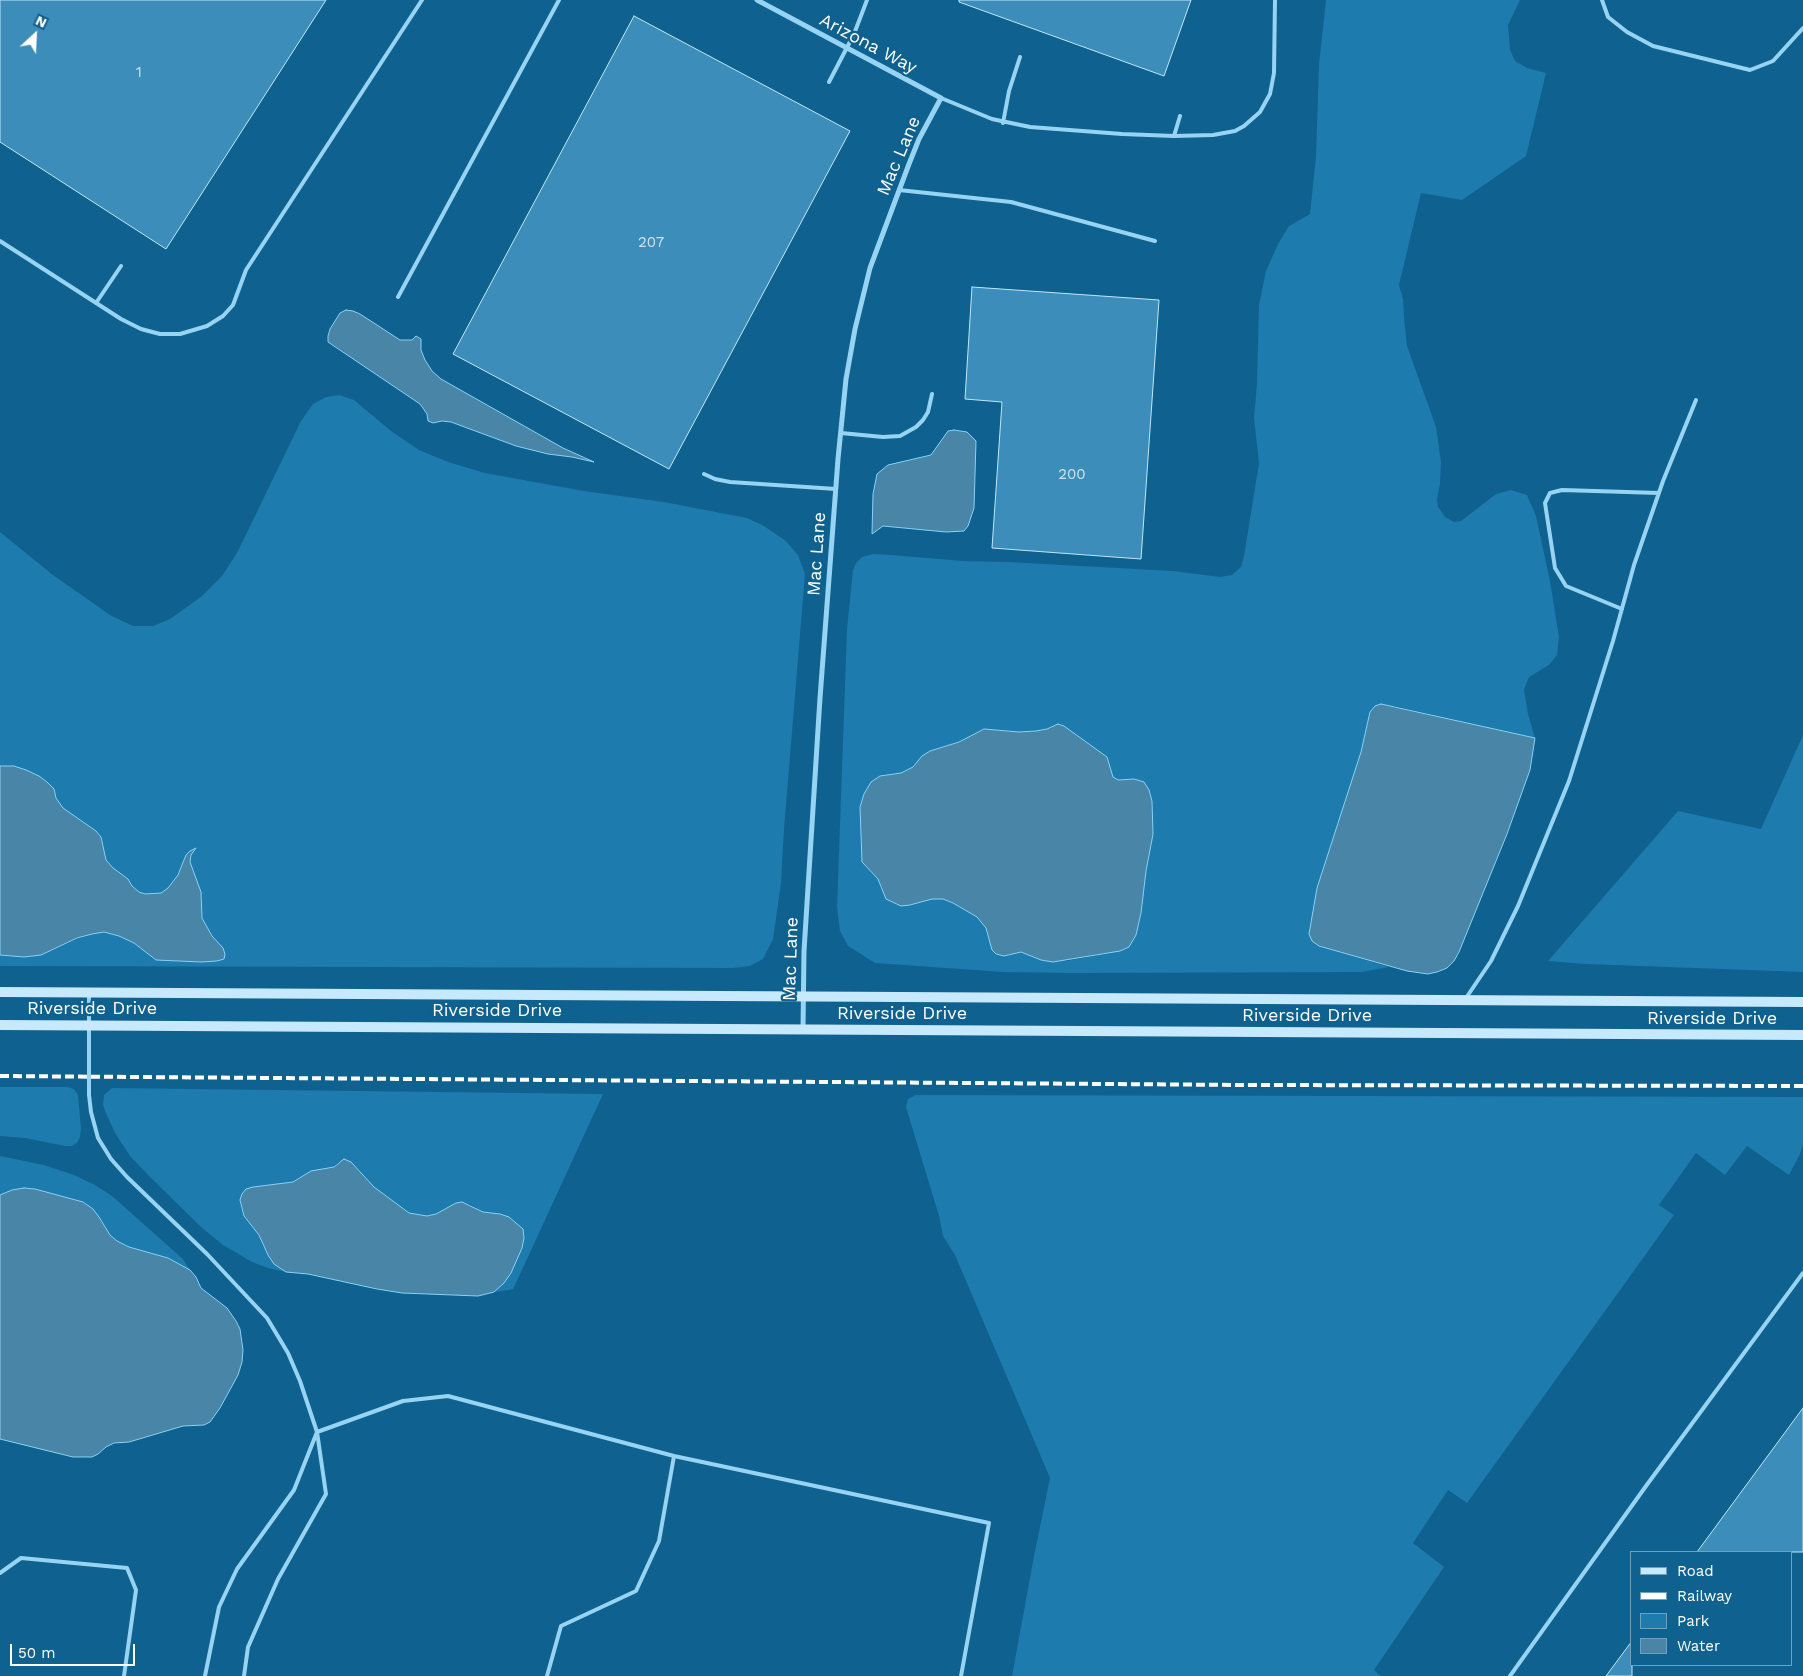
<!DOCTYPE html>
<style>
body{margin:0}
#map{position:relative;width:1803px;height:1676px;overflow:hidden;background:#0f618f;font-family:"Work Sans",sans-serif}
canvas{display:block}
.legend{position:absolute;left:1630px;top:1551px;width:162px;height:115px;box-sizing:border-box;background:#0f618f;border:1px solid #6fa0bc;margin:0;padding:6px 9px;list-style:none;font-size:15px;color:#fff}
.legend li{display:flex;align-items:center;gap:10px;height:25px}
.legend b{width:25px;border:1px solid #6fa0bc}
.north{position:absolute;left:10px;top:10px;width:50px;height:50px;-webkit-text-stroke:4px #0f618f;paint-order:stroke;rotate:25deg;font-size:14px;font-weight:700;line-height:20px;text-align:center;color:#fff}
.north::after{content:'';display:block;margin:auto;width:18px;height:22px;background:#fff;clip-path:polygon(50% 0,100% 100%,50% 72%,0 100%)}
.scale{position:absolute;left:10px;top:1644px;width:125px;height:22px;box-sizing:border-box;border:2px solid #fff;border-top:0;padding-left:6px;font-size:15px;line-height:18px;white-space:nowrap;color:#fff;-webkit-text-stroke:4px #0f618f;paint-order:stroke}
</style>
<div id="map">
<canvas width="1803" height="1676"></canvas>
<ul class="legend">
<li><b style="height:6px;background:#c6e9fd"></b>Road</li>
<li><b style="height:6px;background:#fff"></b>Railway</li>
<li><b style="height:14px;background:#1d7bad"></b>Park</li>
<li><b style="height:14px;background:#4985a6"></b>Water</li>
</ul>
<div class="north">N</div>
<div class="scale">50 m</div>
</div>
<script>
const g = document.querySelector('canvas').getContext('2d');
g.lineJoin = 'round';
function paint(path, color) {
  g.fillStyle = color;
  g.fill(path, 'evenodd');
}
function toPath(rows) {
  const path = new Path2D();
  for (const r of rows) {
    path.moveTo(r[0], r[1]);
    for (let i = 2; i < r.length; i += 2) path.lineTo(r[i], r[i + 1]);
  }
  return path;
}
function trace(path, color, width, dash) {
  g.strokeStyle = color;
  g.lineWidth = width;
  g.lineCap = dash ? 'butt' : 'round';
  g.setLineDash(dash || []);
  g.stroke(path);
}
function label(font, color, halo, rows, align = 'center') {
  g.font = font + ' "Work Sans",sans-serif';
  g.lineWidth = 4.5;
  g.setLineDash([]);
  g.textBaseline = 'middle';
  g.strokeStyle = halo;
  g.fillStyle = color;
  for (const [text, x, y, turn = 0] of rows) {
    g.save();
    g.translate(x, y);
    g.rotate((+turn || 0) * Math.PI / 180);
    g.textAlign = isNaN(turn) ? turn : align;
    if (halo) g.strokeText(text, 0, 0);
    g.fillText(text, 0, 0);
    g.restore();
  }
}
const green = toPath([
 [1326,0,1520,0,1508,25,1510,50,1515,61,1527,68,1546,73,1526,156,1462,200,1421,193,1399,285,1403,299,1404,318,1407,346,1436,427,1441,462,1440,484,1437,499,1438,507,1445,517,1454,522,1461,521,1496,494,1511,490,1527,495,1536,516,1550,581,1559,637,1557,655,1549,665,1529,677,1524,690,1528,714,1535,738,1394,706,1370,712,1319,946,1389,967,1362,972,1072,973,1003,972,875,963,848,946,840,931,837,907,847,629,853,570,856,563,862,557,873,554,891,555,963,561,1008,562,1173,571,1220,577,1232,575,1241,567,1244,556,1259,463,1254,418,1257,384,1259,305,1266,271,1278,244,1289,226,1310,214,1316,156,1319,64],
 [1058,724,1063,726,1107,757,1112,777,1118,780,1135,779,1149,790,1152,801,1153,834,1146,871,1120,951,1066,961,1030,955,1021,952,1004,956,986,928,977,917,953,903,943,899,932,899,910,905,882,890,878,879,862,862,862,852,863,836,880,776,901,773,913,767,922,756,930,751,959,742,971,735,1001,730,1019,732,1036,731,1047,729],
 [339,395,354,400,391,431,419,450,448,462,485,473,584,491,664,502,747,518,764,526,786,541,798,555,805,574,784,829,781,883,773,939,763,959,750,966,733,968,0,966,0,955,24,957,41,955,77,939,92,934,104,932,119,936,134,943,156,960,201,962,217,961,224,959,223,948,212,936,202,918,201,912,202,901,190,862,191,855,195,849,186,855,178,875,168,888,161,893,145,894,139,892,132,886,128,879,113,868,106,860,101,837,96,831,63,808,56,798,54,789,39,776,14,766,0,766,0,532,53,575,110,615,133,626,153,626,170,619,202,596,222,576,237,553,301,421,313,404,326,397],
 [1803,735,1803,972,1585,964,1548,961,1678,811,1761,829],
 [0,1087,67,1087,74,1089,78,1095,81,1129,80,1137,77,1143,72,1146,65,1146,25,1138,0,1136],
 [112,1088,603,1094,516,1283,513,1289,509,1290,494,1292,504,1283,522,1248,509,1217,500,1214,483,1212,469,1204,456,1203,436,1214,427,1216,409,1213,374,1187,356,1167,338,1162,334,1167,304,1175,293,1182,253,1187,246,1190,244,1216,259,1235,268,1255,274,1263,286,1272,268,1268,252,1262,223,1245,201,1227,149,1176,130,1156,115,1133,105,1111,103,1104,104,1095],
 [916,1095,1803,1097,1803,1144,1800,1154,1789,1175,1747,1146,1725,1175,1696,1153,1659,1205,1674,1215,1467,1503,1448,1490,1413,1543,1444,1567,1374,1670,1381,1676,1012,1676,1034,1556,1050,1478,955,1255,943,1236,939,1216,906,1107,908,1099],
 [0,1156,44,1165,74,1175,95,1185,112,1196,183,1259,190,1270,168,1258,129,1247,117,1241,110,1235,99,1217,93,1209,83,1202,34,1189,24,1188,12,1190,0,1195]
]);
const water = toPath([
 [346,310,353,311,360,314,400,340,412,340,416,336,421,339,421,350,425,360,432,371,441,379,563,448,594,462,572,457,548,454,516,446,451,422,442,421,433,423,428,421,427,414,420,404,328,342,328,336,330,329,340,313,346,310],
 [954,430,967,432,976,441,974,508,968,526,964,531,946,532,883,526,872,534,873,494,877,474,888,465,931,455,948,431,954,430],
 [1381,704,1535,738,1530,770,1507,834,1459,952,1454,961,1447,968,1437,972,1428,974,1407,971,1319,946,1312,941,1309,934,1317,888,1361,752,1370,712,1375,706,1381,704],
 [1058,724,1064,726,1107,757,1113,777,1118,780,1134,779,1144,782,1149,790,1152,801,1153,834,1146,871,1141,913,1136,935,1129,947,1120,951,1053,962,1041,960,1021,952,1004,956,996,954,992,950,986,928,977,917,953,903,943,899,932,899,910,905,901,906,886,899,878,879,862,862,860,807,864,794,871,782,880,776,901,773,913,767,922,756,930,751,959,742,984,729,1019,732,1036,731,1047,729,1058,724],
 [0,766,14,766,26,770,39,776,47,782,54,789,56,798,63,808,96,831,101,837,106,860,113,868,128,879,132,886,139,892,145,894,161,893,168,888,178,875,186,855,190,851,196,848,191,855,190,862,201,892,202,918,212,936,223,948,225,954,224,959,217,961,201,962,156,960,134,943,119,936,104,932,92,934,77,938,41,955,24,957,0,955,0,766],
 [344,1159,351,1162,374,1187,409,1213,427,1216,436,1214,456,1203,462,1202,483,1212,500,1214,509,1217,523,1229,524,1238,522,1248,511,1273,504,1283,494,1292,478,1296,402,1293,377,1289,308,1274,286,1272,274,1264,268,1255,259,1235,244,1216,240,1200,242,1194,246,1189,253,1187,293,1182,311,1171,334,1167,344,1159],
 [24,1188,35,1189,83,1202,93,1209,99,1217,110,1235,117,1241,129,1247,168,1258,190,1270,196,1277,201,1288,227,1308,236,1321,240,1329,243,1350,242,1362,238,1375,220,1408,210,1422,204,1425,183,1426,129,1442,114,1443,106,1447,98,1454,92,1457,73,1457,0,1439,0,1195,12,1190,24,1188]
]);
const building = toPath([
 [0,0,326,0,166,249,0,142,0,0],
 [959,0,1191,0,1164,76,959,2,959,0],
 [634,16,850,131,669,469,453,354,634,16],
 [972,287,1159,300,1141,559,992,548,1002,402,965,399,972,287],
 [1803,1408,1803,1552,1697,1552,1803,1408],
 [1632,1641,1632,1676,1606,1676,1632,1641]
]);
const service = toPath([
 [1602,0,1608,17,1627,32,1653,46,1750,70,1773,61,1803,28],
 [829,82,854,34,867,0],
 [941,98,992,119,1030,127,1122,134,1174,136,1213,135,1235,131,1244,126,1260,112,1270,94,1274,73,1275,0],
 [1003,123,1009,91,1020,57],
 [1174,136,1180,116],
 [899,190,1011,202,1155,241],
 [0,241,121,319,141,329,160,334,180,334,207,326,223,316,233,305,246,270,422,0],
 [398,297,559,0],
 [96,303,121,266],
 [841,433,883,437,900,436,916,427,923,420,928,412,932,394],
 [704,474,715,479,730,482,836,489],
 [1622,609,1566,586,1555,568,1545,503,1550,493,1562,490,1659,493],
 [89,994,89,1095,91,1112,98,1138,111,1159,127,1177,207,1254,267,1318,288,1353,300,1381,317,1432,326,1494,278,1579,248,1647,244,1676],
 [1466,998,1491,961,1518,906,1569,781,1613,641,1634,565,1663,481,1696,400],
 [0,1573,21,1558,127,1568,136,1590,124,1676],
 [205,1676,219,1607,237,1569,294,1490,317,1432,403,1401,448,1396,674,1456,989,1523,961,1676],
 [547,1676,561,1626,636,1591,659,1541,674,1456],
 [1510,1676,1646,1486,1803,1273]
]);
const minor = toPath([
 [757,0,941,98,919,139,909,164,870,268,855,329,846,379,838,459,820,698,804,951,803,1029]
]);
const secondary = toPath([
 [0,992,1803,1002],
 [0,1025,1803,1035]
]);
const rail = toPath([
 [0,1076,1246,1085,1803,1086]
]);
const numberNames = [
 ["1",139,73],
 ["207",651,243],
 ["200",1072,475]
];
const streetNames = [
 ["Arizona Way",868,44,28],
 ["Mac Lane",899,156,-67],
 ["Mac Lane",817,554,-86],
 ["Mac Lane",791,959,-88],
 ["Riverside Drive",92,1009],
 ["Riverside Drive",497,1011],
 ["Riverside Drive",902,1014],
 ["Riverside Drive",1307,1016],
 ["Riverside Drive",1712,1019]
];
paint(green, '#1d7bad');
paint(water, '#4985a6');
trace(water, '#88d2f7', 1);
paint(building, '#3c8dba');
trace(building, '#bfe8fe', 1);
trace(service, '#97d4f3', 4);
trace(minor, '#97d4f3', 5);
trace(secondary, '#c6e9fd', 10);
trace(rail, '#fff', 4, [9, 4]);
label('15px', '#cee2ee', null, numberNames);
label('18px', '#fff', '#0f618f', streetNames);
</script>
